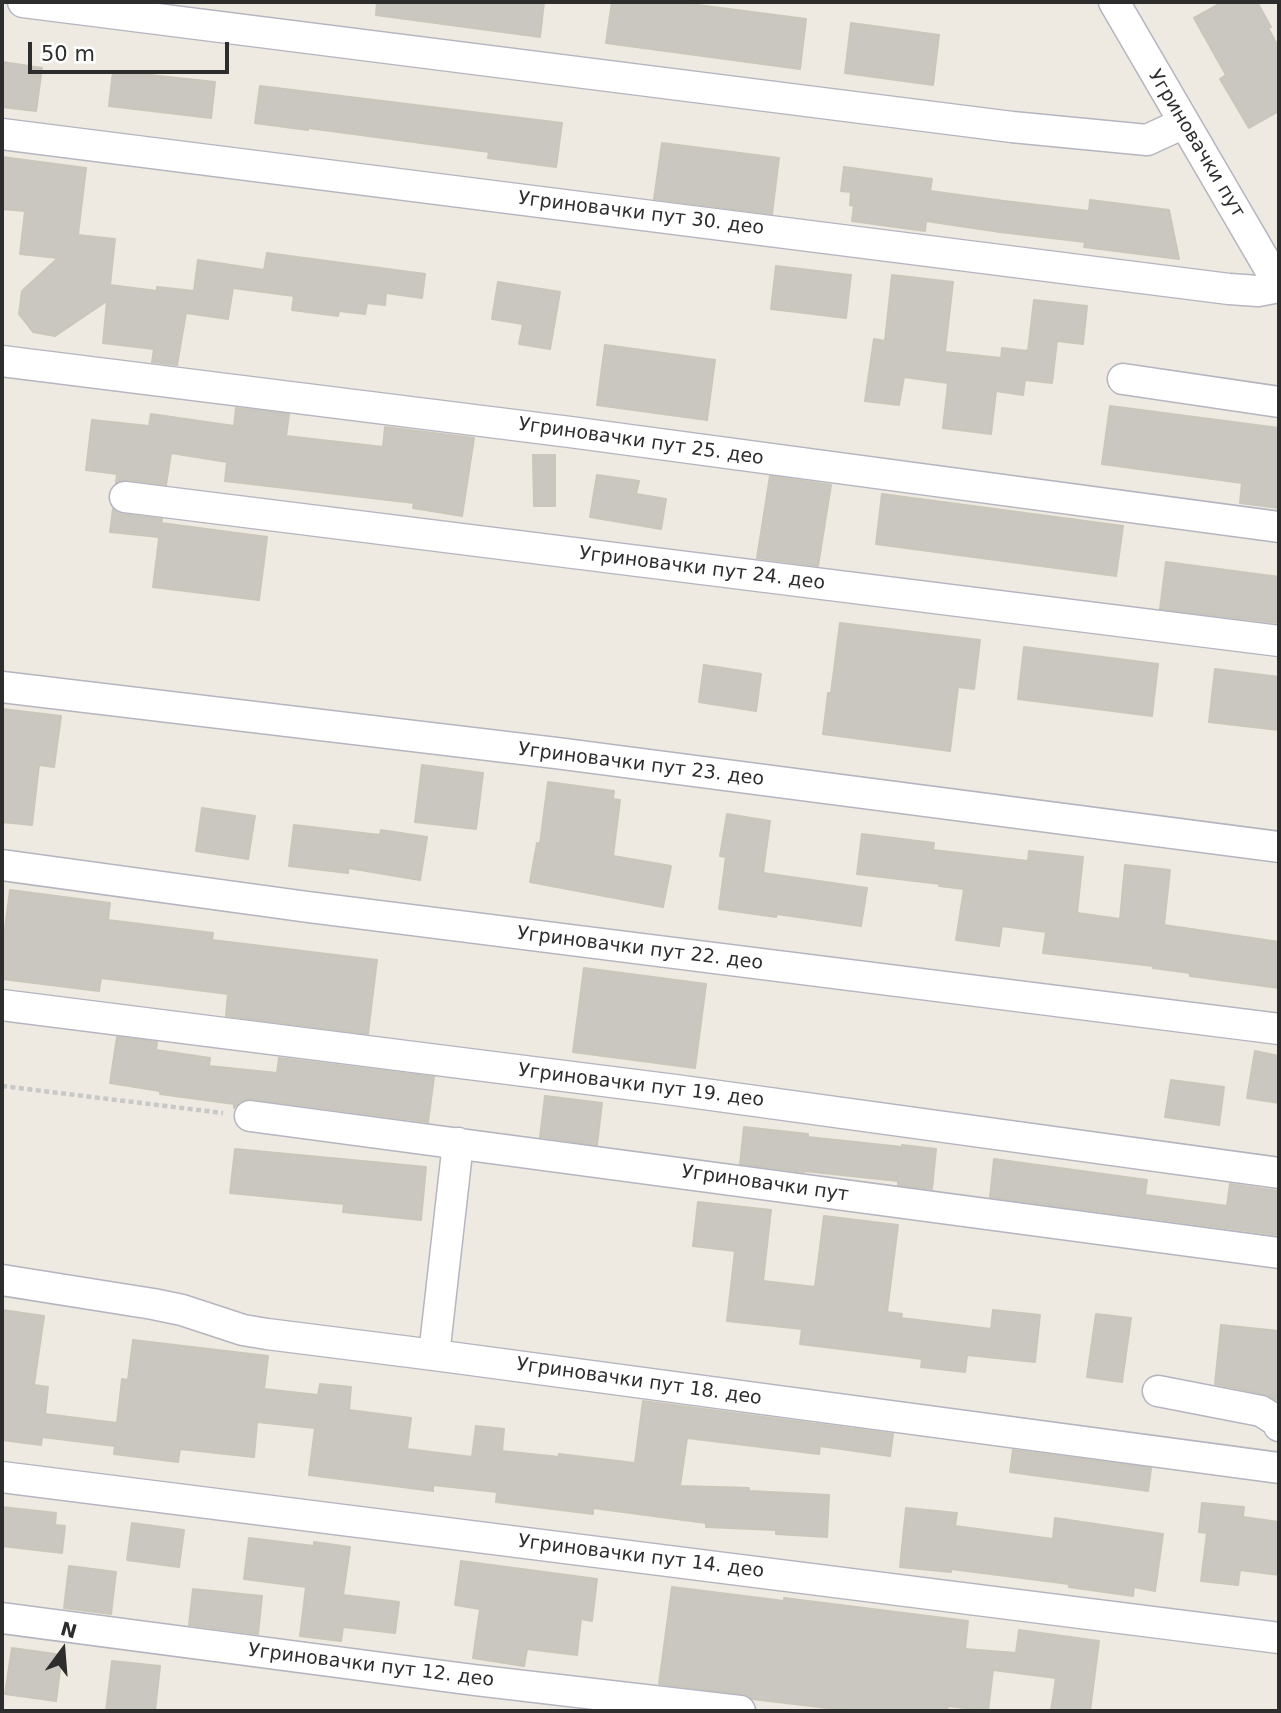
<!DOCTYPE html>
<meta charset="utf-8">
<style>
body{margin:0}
#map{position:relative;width:1281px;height:1713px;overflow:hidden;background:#eeeae1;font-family:"DejaVu Sans",sans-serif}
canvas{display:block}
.frame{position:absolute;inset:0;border:4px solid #2d2d2d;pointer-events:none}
.north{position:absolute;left:28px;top:1615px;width:70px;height:70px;-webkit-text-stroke:5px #fff;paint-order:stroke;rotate:16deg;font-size:19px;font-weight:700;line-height:28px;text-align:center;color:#2d2d2d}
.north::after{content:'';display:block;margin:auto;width:24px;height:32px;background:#2d2d2d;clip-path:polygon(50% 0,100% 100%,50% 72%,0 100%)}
.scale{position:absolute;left:28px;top:42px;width:201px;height:32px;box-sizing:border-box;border:4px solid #2d2d2d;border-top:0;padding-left:9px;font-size:21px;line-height:24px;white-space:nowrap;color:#2d2d2d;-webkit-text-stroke:5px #fff;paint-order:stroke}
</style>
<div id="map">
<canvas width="1281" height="1713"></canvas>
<div class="frame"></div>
<div class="north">N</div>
<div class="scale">50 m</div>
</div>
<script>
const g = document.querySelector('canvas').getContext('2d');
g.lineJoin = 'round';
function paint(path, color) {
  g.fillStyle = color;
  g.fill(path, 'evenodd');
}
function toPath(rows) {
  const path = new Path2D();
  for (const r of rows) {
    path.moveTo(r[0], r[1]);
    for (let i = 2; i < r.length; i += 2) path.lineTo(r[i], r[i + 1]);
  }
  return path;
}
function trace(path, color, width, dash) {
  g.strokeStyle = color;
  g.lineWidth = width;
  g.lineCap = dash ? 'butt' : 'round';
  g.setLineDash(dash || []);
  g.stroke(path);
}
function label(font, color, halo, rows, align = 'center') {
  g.font = font + ' "DejaVu Sans",sans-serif';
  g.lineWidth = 5;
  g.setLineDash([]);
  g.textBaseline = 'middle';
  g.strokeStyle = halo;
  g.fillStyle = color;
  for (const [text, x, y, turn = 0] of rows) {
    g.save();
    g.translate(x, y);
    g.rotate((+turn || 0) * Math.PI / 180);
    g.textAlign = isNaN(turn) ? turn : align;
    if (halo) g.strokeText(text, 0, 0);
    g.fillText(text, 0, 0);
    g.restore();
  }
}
const building = toPath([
 [377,2,544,2,540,37,376,15,377,2],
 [612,2,675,2,806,19,800,69,606,43,612,2],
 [1223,2,1257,2,1271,27,1268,28,1279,48,1279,111,1249,128,1220,79,1226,75,1194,18,1223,2],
 [851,23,939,35,933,85,845,73,851,23],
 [2,62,42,68,36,111,2,107,2,62],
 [113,71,215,82,211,118,109,106,113,71],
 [260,86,562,123,556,167,488,158,489,152,308,128,308,130,255,123,260,86],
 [662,143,779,158,772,214,654,199,662,143],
 [2,157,86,168,78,235,115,239,110,285,157,291,157,287,194,291,198,260,264,270,267,253,425,274,422,298,386,293,385,305,367,303,365,314,339,311,338,316,292,310,294,296,233,288,228,319,186,313,177,365,152,362,154,349,103,343,107,301,55,336,33,332,19,314,22,291,58,258,20,254,25,211,2,209,2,157],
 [844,167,932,179,930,191,1004,201,1089,211,1090,200,1169,210,1179,259,1084,247,1085,242,1000,232,926,221,925,231,852,221,854,206,850,205,851,192,841,191,844,167],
 [776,266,851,275,846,318,771,309,776,266],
 [892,275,953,282,945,352,1001,358,1002,348,1028,351,1034,300,1087,306,1083,344,1057,341,1052,383,1025,380,1023,395,996,391,991,434,943,428,948,383,904,377,899,405,865,401,874,339,885,341,892,275],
 [498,282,560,292,550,349,519,344,523,324,492,319,498,282],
 [605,345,715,360,707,420,597,405,605,345],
 [1110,406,1279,428,1279,508,1240,503,1242,483,1102,464,1110,406],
 [236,408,289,414,286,436,383,447,385,427,474,438,462,516,413,508,414,503,225,481,227,462,171,453,166,485,127,480,116,483,117,474,86,470,92,420,149,426,151,414,234,426,236,408],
 [533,455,555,455,555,506,534,506,533,455],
 [597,475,639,481,636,494,666,499,661,529,590,517,597,475],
 [770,476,831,485,818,566,757,558,770,476],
 [882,494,1123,526,1116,576,876,544,882,494],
 [113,509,123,514,162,519,159,537,110,532,113,509],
 [161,523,267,537,259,600,153,587,161,523],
 [1166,562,1279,577,1279,623,1160,609,1166,562],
 [840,623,980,640,974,689,958,687,950,751,823,734,828,693,831,693,840,623],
 [1024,647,1158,664,1152,716,1018,699,1024,647],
 [704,665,761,674,756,711,699,702,704,665],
 [1215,669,1279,677,1279,730,1209,722,1215,669],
 [2,709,61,716,54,767,39,765,32,825,2,822,2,709],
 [422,765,483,773,476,829,415,822,422,765],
 [548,782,614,791,613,799,620,800,613,856,671,866,663,907,530,882,537,843,540,844,548,782],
 [202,808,255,816,248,859,196,851,202,808],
 [727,814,770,821,763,873,867,888,861,926,777,914,776,917,719,909,726,857,720,856,727,814],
 [294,825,380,835,381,830,427,837,420,880,348,868,348,873,289,866,294,825],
 [862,834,934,843,933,850,1028,861,1029,851,1083,857,1077,913,1120,919,1125,865,1170,870,1164,925,1279,942,1279,988,1190,976,1190,973,1153,968,1153,966,1043,953,1046,932,1002,926,999,946,956,940,964,889,939,886,940,884,857,874,862,834],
 [10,890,110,903,108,920,213,933,212,940,377,960,368,1034,226,1016,228,994,101,978,99,991,2,979,2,952,10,890],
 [584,968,706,984,695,1068,573,1052,584,968],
 [117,1037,157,1042,156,1050,210,1058,209,1066,277,1073,279,1058,434,1077,428,1122,252,1099,243,1100,234,1108,234,1104,160,1094,160,1091,110,1083,117,1037],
 [1255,1051,1279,1056,1279,1103,1247,1098,1255,1051],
 [1171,1080,1224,1087,1219,1125,1165,1117,1171,1080],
 [545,1096,602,1103,597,1145,540,1137,545,1096],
 [744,1127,808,1134,808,1137,902,1147,902,1145,936,1149,932,1189,898,1185,898,1181,804,1171,804,1172,740,1164,744,1127],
 [235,1149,426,1167,421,1220,343,1212,344,1204,230,1193,235,1149],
 [994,1159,1147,1180,1145,1195,1227,1206,1230,1184,1279,1191,1279,1235,990,1197,994,1159],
 [698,1202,771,1210,763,1281,815,1287,824,1216,898,1225,887,1312,902,1314,901,1318,991,1329,993,1310,1040,1315,1035,1362,967,1355,965,1372,921,1367,922,1359,800,1344,802,1329,727,1321,735,1251,693,1246,698,1202],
 [2,1310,44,1316,34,1385,48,1387,45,1414,117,1423,122,1379,128,1380,133,1340,268,1356,264,1389,318,1395,320,1384,351,1387,349,1410,411,1418,407,1449,472,1457,476,1426,504,1429,502,1451,559,1457,559,1454,635,1463,643,1401,893,1434,890,1456,820,1446,819,1454,687,1438,680,1486,749,1488,749,1491,829,1495,827,1537,776,1534,776,1530,706,1527,706,1523,593,1508,593,1514,496,1502,497,1492,433,1485,433,1491,309,1475,315,1428,257,1422,254,1457,180,1449,178,1462,114,1454,115,1446,42,1437,41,1445,2,1440,2,1310],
 [1096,1314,1131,1318,1122,1382,1087,1377,1096,1314],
 [1221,1325,1279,1331,1279,1372,1277,1400,1264,1394,1215,1384,1221,1325],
 [1013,1450,1151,1468,1148,1491,1010,1472,1013,1450],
 [1202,1503,1244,1507,1243,1517,1279,1522,1279,1575,1240,1570,1238,1585,1201,1581,1207,1533,1199,1532,1202,1503],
 [2,1507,56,1513,55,1525,65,1526,62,1553,2,1546,2,1507],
 [906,1508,957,1513,955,1526,1053,1539,1055,1518,1163,1534,1155,1591,1134,1587,1133,1596,1069,1587,1069,1584,951,1569,951,1572,900,1567,906,1508],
 [132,1523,184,1530,179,1567,127,1560,132,1523],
 [249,1538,314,1546,314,1542,350,1547,343,1595,399,1602,395,1633,343,1627,341,1641,300,1636,306,1587,244,1579,249,1538],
 [461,1561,597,1579,592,1621,581,1619,577,1655,527,1649,524,1666,473,1658,480,1609,455,1605,461,1561],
 [69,1566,116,1572,111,1614,64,1608,69,1566],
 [672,1587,784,1601,784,1598,968,1621,965,1649,1016,1653,1019,1630,1099,1641,1090,1711,1051,1711,1056,1678,993,1670,988,1711,948,1706,947,1711,853,1711,752,1699,742,1694,659,1684,672,1587],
 [193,1589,262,1596,258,1634,189,1625,193,1589],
 [12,1648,62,1655,56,1701,5,1694,12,1648],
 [112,1661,160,1666,155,1711,106,1711,112,1661]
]);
const path = toPath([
 [2,1086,223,1113]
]);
const minor = toPath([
 [23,2,1012,127,1147,140,1184,123],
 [1114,2,1279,285],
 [2,134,1229,289,1258,291,1279,287],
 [2,361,570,432,1279,527],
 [1123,379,1279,402],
 [125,497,1279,641],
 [2,687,556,753,1279,847],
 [2,865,308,907,1279,1029],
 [2,1005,675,1090,1279,1173],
 [250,1116,1279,1253],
 [2,1280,153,1304,182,1310,243,1330,267,1334,434,1355,1279,1468],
 [434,1355,458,1143],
 [1158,1391,1261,1411,1278,1422,1279,1426],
 [2,1477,1279,1638],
 [2,1618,474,1680,740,1711]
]);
const streetNames = [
 ["Угриновачки пут",1196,144,59],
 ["Угриновачки пут 30. део",641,214,7],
 ["Угриновачки пут 25. део",641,442,8],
 ["Угриновачки пут 24. део",702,569,7],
 ["Угриновачки пут 23. део",641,765,7],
 ["Угриновачки пут 22. део",640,949,7],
 ["Угриновачки пут 19. део",641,1086,7],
 ["Угриновачки пут",765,1184,8],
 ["Угриновачки пут 18. део",639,1382,8],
 ["Угриновачки пут 14. део",641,1557,7],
 ["Угриновачки пут 12. део",371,1666,7]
];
paint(building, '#cac6c0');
trace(building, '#cac6ba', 2);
trace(minor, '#b4b5c0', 33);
trace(path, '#c8c8c8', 4.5, [5, 3.5]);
trace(minor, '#fff', 30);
label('19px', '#2d2d2d', '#fff', streetNames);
</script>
